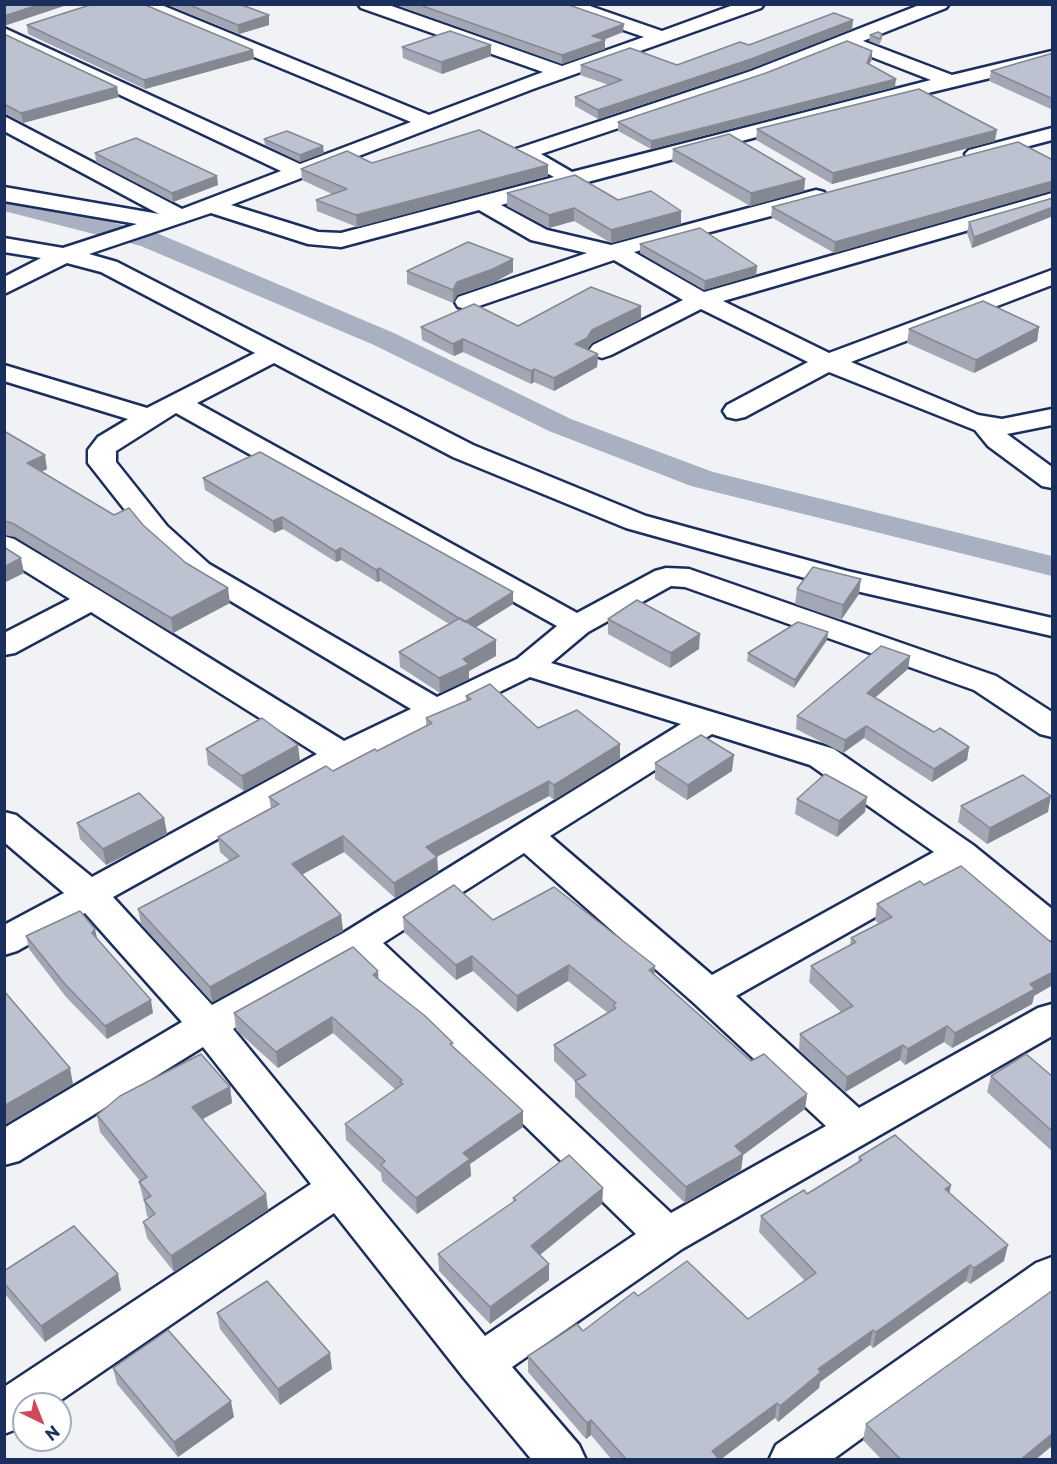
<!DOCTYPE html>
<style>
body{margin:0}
#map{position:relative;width:1057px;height:1464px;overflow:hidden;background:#f1f2f5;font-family:"Playpen Sans",sans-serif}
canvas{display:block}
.frame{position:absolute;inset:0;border:6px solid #1b2f5e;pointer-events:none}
.north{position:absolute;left:12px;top:1392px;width:60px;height:60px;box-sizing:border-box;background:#fff;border:2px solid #a4acbf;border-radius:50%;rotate:137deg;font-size:16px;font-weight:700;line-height:24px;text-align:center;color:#1b2f5e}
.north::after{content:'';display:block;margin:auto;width:21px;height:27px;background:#d1495b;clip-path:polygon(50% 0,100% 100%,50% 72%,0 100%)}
</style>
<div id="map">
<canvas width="1057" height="1464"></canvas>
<div class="frame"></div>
<div class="north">N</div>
</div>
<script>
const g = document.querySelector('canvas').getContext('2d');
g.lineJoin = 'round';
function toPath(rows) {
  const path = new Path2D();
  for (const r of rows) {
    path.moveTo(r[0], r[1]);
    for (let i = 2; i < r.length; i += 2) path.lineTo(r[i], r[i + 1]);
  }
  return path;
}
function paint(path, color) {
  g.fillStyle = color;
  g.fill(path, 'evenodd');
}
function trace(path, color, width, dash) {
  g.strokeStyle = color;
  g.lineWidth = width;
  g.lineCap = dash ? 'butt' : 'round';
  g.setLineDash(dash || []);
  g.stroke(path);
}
const canal = toPath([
 [4,196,159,234,394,333,571,419,713,472,1052,556,1052,576,691,486,549,431,374,345,141,246,4,211,4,196]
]);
const minor = toPath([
 [133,4,159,4,429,115,543,72,361,8,358,4,386,4,562,66,644,37,559,8,556,4,584,4,662,31,736,4,764,4,761,8,533,89,231,205,318,232,341,233,554,177,516,157,512,153,516,149,751,71,922,4,949,4,946,8,863,41,952,75,1052,51,1052,63,858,110,501,205,547,230,611,245,816,190,824,192,827,197,824,202,634,252,704,292,1052,193,1052,206,723,301,829,353,1052,270,1052,285,851,362,978,415,1002,419,1052,409,1052,425,1007,434,1052,467,1052,488,1042,486,988,446,975,430,829,372,745,417,736,419,727,417,723,411,727,405,808,362,701,309,611,355,602,358,593,355,589,350,593,345,683,300,614,260,476,307,467,309,458,307,455,302,458,297,587,253,531,240,479,210,341,247,308,244,211,213,89,254,117,262,473,445,646,516,847,571,1052,618,1052,636,830,585,626,528,453,457,274,363,197,403,577,613,655,571,666,568,689,569,996,676,1052,712,1052,737,1040,734,974,690,685,587,671,586,588,632,551,663,834,749,973,845,1052,909,1052,941,1039,937,958,870,736,996,859,1108,1038,1008,1052,1004,1052,1036,682,1249,512,1367,579,1445,586,1460,532,1460,464,1378,334,1213,55,1404,24,1404,24,1426,4,1434,4,1387,311,1184,203,1047,19,1161,4,1165,4,1128,182,1022,85,913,17,951,4,955,4,925,64,893,4,842,4,812,16,815,92,877,317,754,91,612,15,653,4,655,4,633,70,599,4,558,4,536,14,539,104,593,344,741,411,709,189,576,147,538,88,463,88,450,98,437,128,419,4,381,4,365,147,408,255,353,101,272,67,263,4,294,4,277,41,258,4,252,4,238,63,248,137,224,4,201,4,187,159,214,4,131,4,116,182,209,281,171,4,40,4,28,300,164,411,122,136,8,133,4],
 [846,47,931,80,572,172,541,154,765,79,846,47],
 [176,413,557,626,517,659,437,697,209,564,167,526,116,462,116,451,176,413],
 [530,677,681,724,345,932,212,1005,113,897,354,763,530,677],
 [712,734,810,765,934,852,712,975,550,836,712,734],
 [524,853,695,1004,826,1126,671,1213,383,943,524,853],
 [355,960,636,1234,485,1336,233,1029,355,960],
 [1052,128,1052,140,976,160,969,158,965,154,969,150,1052,128],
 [1052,1257,1052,1300,832,1460,769,1460,776,1445,1036,1263,1052,1257]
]);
const wall = toPath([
 [166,4,239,4,269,25,239,34],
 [394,4,566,4,623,32,604,40,605,40,605,49,562,64],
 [853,20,852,29,750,69,598,119,575,106,575,97,609,85,580,75,581,65,677,65,749,45],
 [27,25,253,50,254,59,145,89,28,34],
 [4,34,119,97,23,123,4,113],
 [882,34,882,39,879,45,869,41,870,35],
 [491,45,491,56,442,74,403,58,402,47],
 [872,51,872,59,869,64,895,87,651,149,618,131,618,122],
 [1053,53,1053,110,989,81,991,71],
 [757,129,995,141,832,184,756,140],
 [264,139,324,153,300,162,265,145],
 [673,149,805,179,804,191,750,206,672,161],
 [95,153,218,185,173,202,96,162],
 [1053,160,1053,192,1051,191,834,253,771,217,772,207],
 [372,163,548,176,357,227,317,211,316,200,332,194,302,180,301,169],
 [507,193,618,200,681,211,681,224,611,243,574,221,549,228,507,206],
 [1053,198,1053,216,972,248,967,233,969,222],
 [640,244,757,266,756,275,704,290,640,253],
 [407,271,513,272,493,283,457,295,453,303,407,284],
 [641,319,592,343,587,350,598,354,597,367,554,391,534,382,531,384,463,352,454,356,422,340,421,327,518,326],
 [1039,327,1037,341,974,373,907,343,909,329],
 [4,431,47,469,41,472,114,515,143,525,230,603,173,633,15,537,4,535],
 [203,478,513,604,475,628,496,640,496,656,469,671,469,679,440,693,400,667,399,652,449,624,380,581,377,582,341,560,336,562,283,529,274,533,205,490],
 [797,589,859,594,841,620,795,604],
 [608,619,699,649,670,668,608,634],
 [828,632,827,640,794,688,747,661,748,653],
 [910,656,908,669,875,698,934,732,969,747,967,760,932,782,864,738,843,753,796,729,797,716],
 [466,696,538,728,620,744,620,759,554,800,549,796,437,857,438,872,395,898,344,852,302,874,341,915,343,931,212,1002,141,924,138,909,230,861,220,852,218,837,271,809,269,797,333,771,377,751,426,726,426,718,466,701],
 [206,749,300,761,244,791,208,765],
 [655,763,732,771,687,800,655,779],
 [797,799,865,812,837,837,795,814],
 [961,806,1048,812,987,844,958,822],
 [164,818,167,834,106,865,80,839,77,823],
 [877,904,1034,996,1032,1004,952,1048,944,1042,905,1065,900,1060,845,1092,799,1050,800,1034,841,1012,809,982,811,966,850,946,851,938,879,924,875,920],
 [403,917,493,920,655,966,654,974,751,1061,807,1094,805,1109,743,1155,741,1170,685,1203,575,1097,575,1081,554,1061,554,1045,608,1013,568,981,517,1012,473,971,456,980,404,932],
 [26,936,97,939,153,1013,107,1039,66,997,29,949],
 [379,980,453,1046,523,1127,470,1164,471,1176,417,1214,382,1181,381,1173,346,1140,345,1124,396,1090,333,1033,278,1068,236,1030,234,1013],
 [991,1076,1053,1077,1053,1152,987,1092],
 [230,1087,232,1103,203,1119,268,1210,174,1272,147,1238,143,1222,149,1218,147,1216,144,1200,143,1198,139,1182,140,1181,100,1132,97,1115],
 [859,1157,950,1193,1004,1261,970,1284,966,1281,873,1348,870,1345,820,1382,819,1388,778,1422,775,1418,720,1460,612,1460,591,1435,586,1439,528,1372,528,1356,583,1331,638,1296,748,1319,805,1281,759,1232,761,1216,807,1194,858,1162],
 [603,1188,602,1204,540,1255,549,1264,549,1280,490,1324,439,1271,438,1254,513,1203,513,1198],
 [4,1271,121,1290,45,1342,4,1293],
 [1053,1290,1053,1445,1035,1460,882,1460,863,1440,866,1424],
 [217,1313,332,1369,280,1405,220,1329],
 [113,1368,234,1417,178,1457,117,1384]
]);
const shadedWall = toPath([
 [41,4,70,4,4,26,4,16],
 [269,15,269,25,239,34,238,25],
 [853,20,852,29,750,69,598,119,598,110],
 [624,24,623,32,592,44,592,36],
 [605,40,605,49,562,64,562,55],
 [491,45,491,56,442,74,441,62],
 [253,50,254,59,145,89,144,80],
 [872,51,872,59,866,71,867,63],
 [896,79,895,87,651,149,651,141],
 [117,87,119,97,23,123,21,113],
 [997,130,995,141,832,184,833,173],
 [323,146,324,153,300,162,300,155],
 [548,165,548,176,357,227,356,215],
 [217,176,218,185,173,202,172,193],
 [805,179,804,191,750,206,751,193],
 [1053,181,1051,191,834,253,835,242],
 [1053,207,1053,216,972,248,974,237],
 [574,208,574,221,549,228,549,215],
 [681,211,681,224,611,243,611,230],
 [513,259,513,272,493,283,457,295,453,303,453,290,457,282],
 [757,266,756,275,704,290,705,281],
 [641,306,641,319,592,343,587,350,575,344,592,330],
 [1039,327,1037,341,974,373,976,360],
 [463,339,463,352,454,356,453,344],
 [598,354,597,367,554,391,554,378],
 [534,369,534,382,531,384,531,371],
 [45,455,47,469,30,477,27,463],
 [282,517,283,529,274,533,273,521],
 [341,548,341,560,336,562,335,551],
 [21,558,24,573,4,583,4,567],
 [379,568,380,581,377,582,376,570],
 [861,579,859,594,841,620,843,605],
 [228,588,230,603,173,633,171,618],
 [513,592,513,604,465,634,465,622],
 [828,632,827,640,794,688,795,680],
 [700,634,699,649,670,668,671,653],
 [496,640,496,656,469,671,469,679,440,693,439,678,463,659],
 [910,656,908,669,865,706,867,693],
 [866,726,864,738,843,753,845,740],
 [620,744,620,759,554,800,554,785],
 [298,745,300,761,244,791,242,776],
 [969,747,967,760,932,782,934,769],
 [734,755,732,771,687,800,688,785],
 [549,781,549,796,427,862,426,847],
 [1051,796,1048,812,987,844,990,828],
 [867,797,865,812,837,837,839,821],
 [164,818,167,834,106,865,103,849],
 [343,836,344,852,294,879,292,864],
 [437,857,438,872,395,898,394,883],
 [341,915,343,931,212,1002,210,987],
 [95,929,98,942,92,933],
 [472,956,473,971,456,980,456,965],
 [569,965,568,981,517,1012,517,996],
 [655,966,654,982,649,970],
 [378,971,379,987,373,975],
 [1053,972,1053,985,1034,996,1032,1004,952,1048,955,1033,1030,984],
 [151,1000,153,1013,107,1039,105,1026],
 [332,1017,333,1033,278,1068,276,1052],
 [947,1026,944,1042,905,1065,908,1049],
 [903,1045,900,1060,845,1092,847,1077],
 [70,1068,73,1084,4,1125,4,1106],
 [230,1087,232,1103,195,1123,192,1107],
 [807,1094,805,1109,743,1155,741,1170,685,1203,686,1187,735,1146],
 [523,1111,523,1127,470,1164,471,1176,417,1214,416,1198,463,1153],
 [951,1185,948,1201,945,1189],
 [603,1188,602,1204,531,1262,531,1246],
 [266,1194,268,1210,174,1272,171,1256],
 [1008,1245,1004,1261,970,1284,974,1268],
 [549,1264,549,1280,490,1324,490,1307],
 [970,1265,966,1281,873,1348,876,1332],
 [118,1274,121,1290,45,1342,41,1326],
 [873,1330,870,1345,820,1382,819,1388,778,1422,780,1406,818,1369],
 [330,1353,332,1369,280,1405,278,1389],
 [231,1401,234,1417,178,1457,174,1442],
 [777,1403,775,1418,720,1460,712,1451],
 [591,1420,591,1435,586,1439,587,1423],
 [1053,1433,1053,1445,1035,1460,1020,1460]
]);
const building = toPath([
 [4,4,41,4,4,16,4,4],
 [93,4,143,4,253,50,144,80,27,25,93,4],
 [187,4,239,4,269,15,238,25,187,4],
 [417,4,566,4,624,24,592,36,605,40,562,55,417,4],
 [834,13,853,20,751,59,598,110,575,97,622,80,581,65,630,48,677,65,740,42,749,45,834,13],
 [450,31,491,45,441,62,402,47,450,31],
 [878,32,882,34,880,39,870,35,878,32],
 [4,34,117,87,21,113,4,104,4,34],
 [847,41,872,51,867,63,896,79,651,141,618,122,766,73,847,41],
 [1053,53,1053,99,991,71,1053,53],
 [919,89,997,130,833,173,757,129,919,89],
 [479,130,548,165,356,215,316,200,347,189,301,169,347,151,372,163,479,130],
 [287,131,323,146,300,155,264,139,287,131],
 [729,134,805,179,751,193,673,149,729,134],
 [136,138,217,176,172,193,95,153,136,138],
 [1018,142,1053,160,1053,181,835,242,772,207,1018,142],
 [575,175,618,200,651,191,681,211,611,230,574,208,549,215,507,193,575,175],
 [1053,198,1053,207,974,237,969,222,1053,198],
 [700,228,757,266,705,281,640,244,700,228],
 [468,242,513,259,493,269,457,282,453,290,407,271,468,242],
 [591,287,641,306,592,330,587,338,575,344,598,354,554,378,534,369,531,371,463,339,453,344,421,327,474,304,518,326,591,287],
 [983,301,1039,327,976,360,909,329,983,301],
 [4,431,45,455,27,463,114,515,129,508,143,525,186,563,228,588,171,618,12,523,4,521,4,431],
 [260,452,513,592,465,622,379,568,376,570,341,548,335,551,282,517,273,521,203,478,260,452],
 [4,547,21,558,4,567,4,547],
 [813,567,861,579,843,605,797,589,813,567],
 [637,600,700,634,671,653,608,619,637,600],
 [460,618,496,640,463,659,469,664,439,678,399,652,460,618],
 [798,622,828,632,795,680,748,653,798,622],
 [881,646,910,656,867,693,934,732,940,728,969,747,934,769,866,726,845,740,797,716,881,646],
 [490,684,538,728,577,710,620,744,554,785,549,781,426,847,437,857,394,883,343,836,292,864,341,915,210,987,138,909,239,856,218,837,279,804,269,797,326,766,333,771,375,749,377,751,432,723,426,718,471,699,466,696,490,684],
 [262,718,298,745,242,776,206,749,262,718],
 [701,735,734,755,688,785,655,763,701,735],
 [825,774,867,797,839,821,797,799,825,774],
 [1023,775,1051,796,990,828,961,806,1023,775],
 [139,793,164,818,103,849,77,823,139,793],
 [961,866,1053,944,1053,972,1030,984,1035,989,955,1033,947,1026,908,1049,903,1045,847,1077,800,1034,853,1006,811,966,856,942,851,938,892,917,877,904,920,881,924,885,961,866],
 [454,885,493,920,554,887,655,966,649,970,751,1061,764,1054,807,1094,735,1146,743,1154,686,1187,575,1081,586,1075,554,1045,616,1008,613,1006,616,1003,569,965,517,996,472,956,456,965,403,917,454,885],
 [80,911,95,929,92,933,151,1000,105,1026,64,983,26,936,80,911],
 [353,947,378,971,373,975,424,1015,453,1043,450,1044,523,1111,463,1153,470,1159,416,1198,381,1165,385,1161,345,1124,403,1084,400,1082,402,1080,332,1017,276,1052,234,1013,353,947],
 [4,991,70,1068,4,1106,4,991],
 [201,1054,230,1087,192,1107,266,1194,171,1256,143,1222,155,1214,144,1200,151,1196,139,1182,147,1177,97,1115,120,1096,201,1054],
 [1026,1054,1053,1077,1053,1132,991,1076,1026,1054],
 [895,1135,951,1185,945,1189,1008,1245,974,1268,970,1265,876,1332,873,1330,818,1369,821,1372,780,1406,777,1403,712,1451,720,1460,627,1460,591,1420,587,1423,528,1356,577,1324,583,1331,634,1292,638,1296,687,1261,748,1319,816,1273,761,1216,804,1190,807,1194,862,1160,859,1157,895,1135],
 [569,1155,603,1188,531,1246,549,1264,490,1307,438,1254,516,1200,513,1198,569,1155],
 [74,1226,118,1274,41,1326,4,1283,4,1271,74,1226],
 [267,1281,330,1353,278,1389,217,1313,267,1281],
 [1053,1290,1053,1433,1020,1460,901,1460,866,1424,1053,1290],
 [168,1330,231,1401,174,1442,113,1368,168,1330]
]);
paint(canal, '#a8b0c2');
trace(minor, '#1b2f5e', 5);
paint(minor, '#fff');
paint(wall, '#a2a7b3');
paint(shadedWall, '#848892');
paint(building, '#bcc2d0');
trace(building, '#848892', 1.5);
</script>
